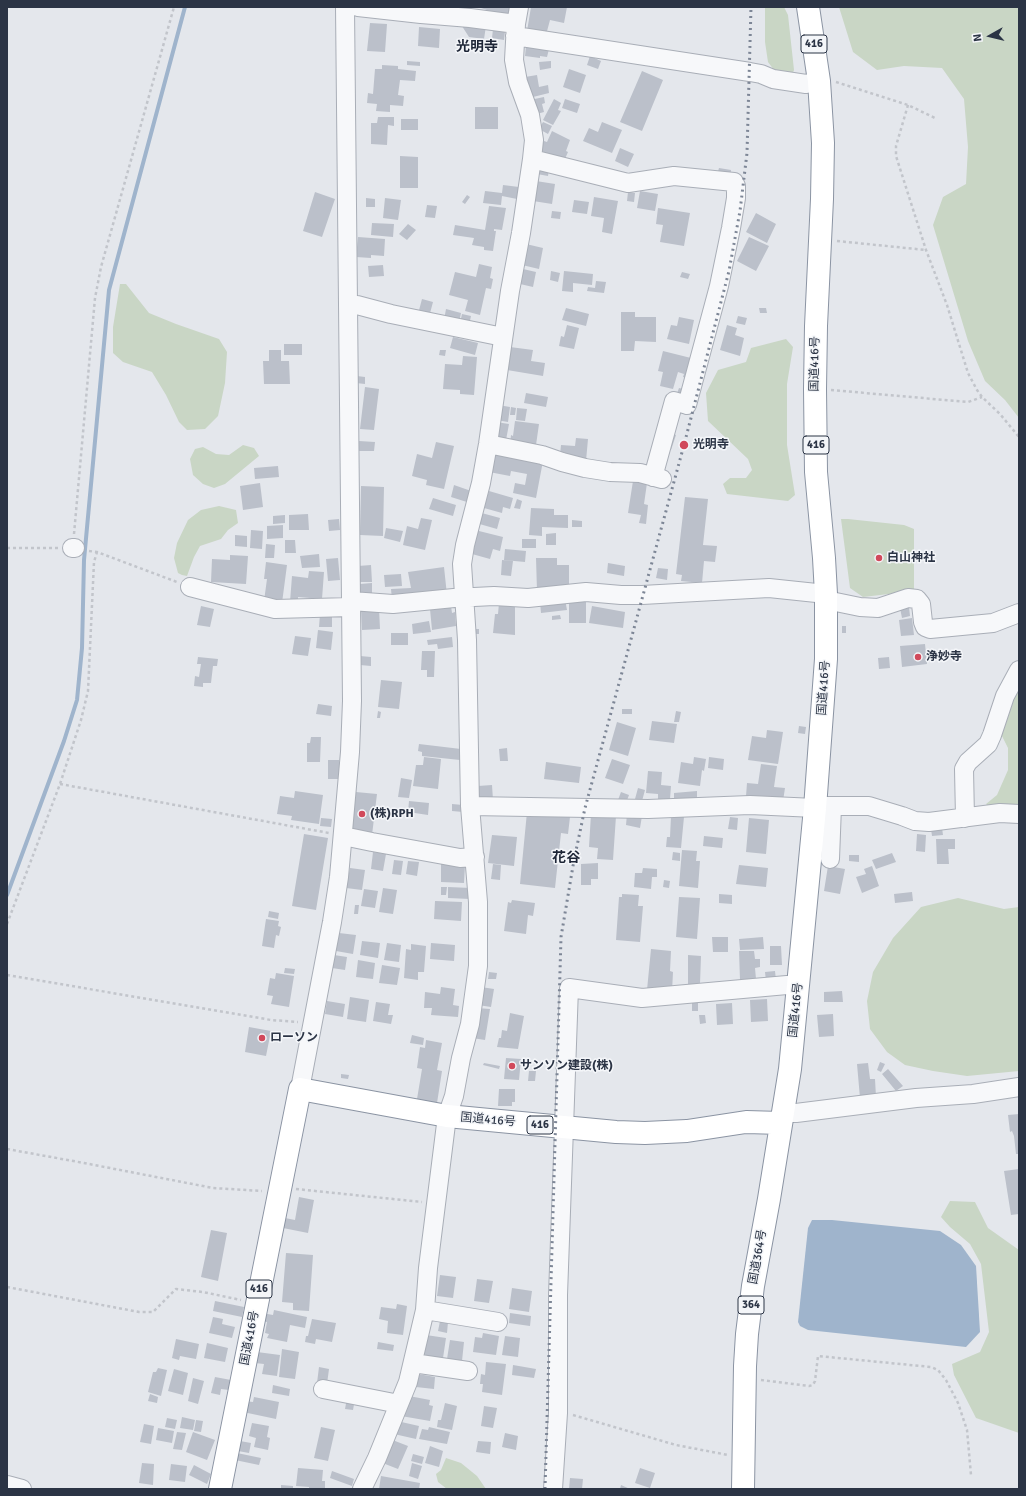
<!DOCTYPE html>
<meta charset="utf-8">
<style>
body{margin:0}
#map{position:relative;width:1026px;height:1496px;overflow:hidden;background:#e4e7ec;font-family:Signika,sans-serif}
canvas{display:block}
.frame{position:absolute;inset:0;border:8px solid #2b3445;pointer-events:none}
.north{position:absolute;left:970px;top:16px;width:40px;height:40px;-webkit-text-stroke:3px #f4f6f9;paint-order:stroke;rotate:262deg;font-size:11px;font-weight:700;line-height:16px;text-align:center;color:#2b3445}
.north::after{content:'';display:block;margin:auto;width:14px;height:18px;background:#2b3445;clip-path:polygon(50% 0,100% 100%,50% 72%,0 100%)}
</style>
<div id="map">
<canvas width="1026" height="1496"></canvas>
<div class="frame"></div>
<div class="north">N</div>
</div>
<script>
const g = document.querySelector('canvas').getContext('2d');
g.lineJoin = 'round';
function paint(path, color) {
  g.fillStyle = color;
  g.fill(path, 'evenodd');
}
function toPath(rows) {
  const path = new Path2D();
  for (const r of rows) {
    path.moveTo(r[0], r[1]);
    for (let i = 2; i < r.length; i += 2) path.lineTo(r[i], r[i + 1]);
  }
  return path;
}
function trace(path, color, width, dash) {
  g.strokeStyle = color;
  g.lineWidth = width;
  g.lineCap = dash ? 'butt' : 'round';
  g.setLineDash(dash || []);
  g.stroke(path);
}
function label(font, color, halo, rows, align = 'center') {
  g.font = font + ' Signika,"Noto Sans JP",sans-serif';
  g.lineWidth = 3;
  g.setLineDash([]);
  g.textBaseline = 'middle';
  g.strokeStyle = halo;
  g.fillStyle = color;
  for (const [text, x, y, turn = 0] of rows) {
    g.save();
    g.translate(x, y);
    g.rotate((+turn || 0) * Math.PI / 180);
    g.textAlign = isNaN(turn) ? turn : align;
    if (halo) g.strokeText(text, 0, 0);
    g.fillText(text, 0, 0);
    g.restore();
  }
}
const green = toPath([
 [765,7,784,7,788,15,794,70,792,75,774,70,768,62,765,42],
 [839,7,1019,7,1019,418,1005,400,985,381,968,341,933,225,943,197,966,184,968,147,964,99,942,68,904,66,877,70,853,52],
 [120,284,126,284,149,313,176,324,219,339,227,352,225,383,218,416,205,429,187,430,179,422,166,395,152,372,123,362,113,353,113,327],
 [786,339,793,347,787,384,787,445,795,495,788,501,727,494,723,484,730,478,746,478,752,470,748,459,708,421,706,393,718,370,746,362,751,348],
 [243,445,254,448,259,456,225,484,214,488,203,484,193,475,190,459,195,449,203,447,216,454,229,455],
 [219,506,236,510,238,523,228,530,221,539,200,546,194,557,187,576,182,575,178,573,174,558,177,543,188,520,201,510],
 [841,519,848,519,904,525,914,529,914,589,906,592,863,597,850,588],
 [1019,686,1019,808,990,808,986,804,997,795,1008,770,1008,748,1001,734,1012,697],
 [958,898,1004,909,1019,907,1019,1071,967,1076,933,1071,905,1065,887,1052,870,1029,867,1001,873,972,893,938,921,907],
 [950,1201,975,1202,988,1228,1019,1250,1019,1433,976,1418,954,1375,952,1364,980,1352,989,1332,981,1264,970,1244,950,1227,941,1217],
 [446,1458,461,1463,477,1476,486,1489,447,1489,438,1482,436,1474,441,1470]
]);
const water = toPath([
 [812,1220,832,1220,940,1231,961,1245,976,1266,980,1332,966,1347,808,1330,800,1326,798,1322,808,1228]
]);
const stream = toPath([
 [7,895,64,741,77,700,82,648,84,560,109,290,185,7]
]);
const building = toPath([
 [478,7,511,7,508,17,486,15,487,10],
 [531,7,567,7,564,23,550,20,546,35,527,31],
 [370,23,387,24,385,52,367,51],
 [460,23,486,26,484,39,469,37],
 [419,27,440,29,439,48,418,46],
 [493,29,505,31,504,40,492,38],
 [526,46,549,49,547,57,540,56,540,58,525,56],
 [590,56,601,61,598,69,587,65],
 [407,61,420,62,420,66,407,65],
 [551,61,551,68,540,70,539,62],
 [382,65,398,66,398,69,416,71,415,81,400,80,398,95,404,96,403,106,390,105,390,112,376,111,377,104,367,103,368,93,373,94,375,69,382,69],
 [569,69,586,75,580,93,563,87],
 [642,71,663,80,642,131,620,122],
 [537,75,539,87,548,85,549,93,529,98,525,77],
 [544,97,545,103,542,104,544,112,533,115,530,100],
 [554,99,561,103,558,110,561,111,553,125,543,120],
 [565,99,580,104,577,113,562,108],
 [475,107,498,107,498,129,475,129],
 [378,117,394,117,394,126,388,125,387,145,371,144,371,123,377,123],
 [401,119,418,119,418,130,401,130],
 [543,122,552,126,548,134,539,129],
 [602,122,622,130,612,153,583,141,589,128,598,132],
 [552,131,570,140,566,151,568,152,564,161,539,150,544,141,547,142],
 [620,148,634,154,628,167,615,161],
 [400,156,418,157,418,188,400,188],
 [538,167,549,169,548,176,537,174],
 [719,168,731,170,730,178,717,175],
 [536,181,555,184,552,204,533,201],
 [503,185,519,187,517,199,502,196,501,205,483,203,485,191,502,193],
 [640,191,658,194,655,211,637,208],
 [315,192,335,199,322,237,303,231],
 [628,192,635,193,634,202,627,201],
 [467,195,470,197,465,204,462,202],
 [594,197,618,201,612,234,602,232,604,218,591,216],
 [366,198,375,199,375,207,366,207],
 [385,198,401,200,398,220,383,218],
 [574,200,589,202,587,214,572,212],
 [427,205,437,206,435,218,425,217],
 [489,206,506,208,502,230,494,229,494,231,496,231,493,251,484,250,484,247,472,245,474,238,453,235,455,225,485,230],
 [658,208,690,213,684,246,660,242,663,225,656,224],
 [552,211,561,212,560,219,551,218],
 [756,213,776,224,767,243,746,232],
 [372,223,394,224,393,237,371,235],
 [408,224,416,230,407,240,399,234],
 [358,237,385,239,384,256,371,255,371,258,356,257],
 [749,237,769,246,756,271,737,261],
 [526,244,543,248,539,269,522,265],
 [479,264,492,267,490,278,493,279,491,289,486,288,480,315,465,311,468,300,449,295,455,272,476,277],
 [383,265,384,276,369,277,368,266],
 [523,269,536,272,533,287,520,284],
 [551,271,560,273,558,282,550,280],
 [564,271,593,274,592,285,573,283,573,292,562,291],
 [682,272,690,274,688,279,680,277],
 [596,281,606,282,604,293,587,291,588,287,595,288],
 [422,299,433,302,429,317,418,314],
 [566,308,589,314,586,326,562,320],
 [759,308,766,308,767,313,760,313],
 [446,309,461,313,459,323,444,320],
 [621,312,635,312,635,317,656,317,656,342,635,341,634,351,621,351],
 [462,314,471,316,469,325,460,323],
 [738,316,747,318,745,325,736,323],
 [679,317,694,320,689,344,667,339,671,325,677,326],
 [567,325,579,328,574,349,559,346,561,336,564,337],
 [727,325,737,328,735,335,744,338,740,356,720,350],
 [453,337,478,343,475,355,450,348],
 [284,344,302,344,302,355,284,355],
 [510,347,533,350,531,361,545,363,543,376,507,370],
 [269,350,281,350,281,361,289,361,290,384,264,384,263,361,269,361],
 [440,350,446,350,445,356,439,355],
 [663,351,695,359,690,379,683,377,684,374,678,372,673,389,660,386,663,372,658,371],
 [463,356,477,357,474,395,460,394,460,390,443,389,445,364,462,365],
 [357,376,365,377,365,384,356,383],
 [365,387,379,389,374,430,360,429],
 [679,388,687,390,675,399],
 [526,393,548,397,546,407,524,403],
 [498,405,510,407,508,422,496,420],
 [511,407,516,408,515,415,510,415],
 [517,408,527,409,525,421,516,420],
 [515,421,539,424,536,445,510,445,511,435,513,436],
 [496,422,509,424,506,440,494,438],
 [671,433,676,435,671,450,667,449],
 [576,438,588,439,586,461,560,455,561,445,575,446],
 [359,441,375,442,374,451,359,451],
 [436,442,454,446,444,489,426,485,427,480,412,476,417,454,432,458],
 [494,451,543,461,536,498,513,493,515,483,525,485,527,474,511,471,510,476,489,472],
 [278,466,279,477,255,479,254,468],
 [633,481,647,483,644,504,648,505,646,524,639,523,641,515,628,513],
 [260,483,263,507,243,510,240,486],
 [454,485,474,492,470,503,451,497],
 [361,486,384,487,383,536,360,535],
 [489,491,513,498,510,509,503,507,502,513,484,508],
 [685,497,708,499,703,545,717,546,715,562,704,561,702,583,681,581,682,575,676,574],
 [433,498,456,505,453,516,429,509],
 [517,499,522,501,520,509,514,508],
 [531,508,554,509,554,515,568,515,568,528,542,527,542,536,529,535],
 [478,512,500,518,497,529,476,523],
 [308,514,309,530,289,530,289,515],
 [285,515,285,523,273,524,273,516],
 [421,518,432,520,425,550,403,545,407,526,418,529],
 [339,519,340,530,329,531,328,520],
 [572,520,582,521,582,527,572,527],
 [283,525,283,538,267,539,267,526],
 [386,528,403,531,400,542,384,538],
 [251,530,263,531,262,549,250,548],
 [475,530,503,537,500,551,493,549,490,559,472,554,475,545,471,544],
 [556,533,556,545,546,545,546,534],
 [235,535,247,536,247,547,235,546],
 [522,539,536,539,536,548,522,548],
 [285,540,295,540,296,553,285,553],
 [266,544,275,545,274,558,265,558],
 [505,549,526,551,525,562,504,560],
 [319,554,320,567,302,568,300,556],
 [230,555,248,556,246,584,211,582,212,559,230,560],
 [338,558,340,580,328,581,326,559],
 [536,558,557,558,557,565,569,565,569,588,537,591],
 [502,560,513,561,511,576,501,575],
 [266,562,287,565,282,603,264,601,267,579,264,579],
 [608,563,625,566,624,576,607,573],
 [371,565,372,582,359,582,358,566],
 [444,567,447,595,427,598,426,591,414,593,392,600,391,589,411,588,408,572],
 [658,568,668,569,667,580,656,578],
 [309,571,324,572,322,599,298,597,298,603,290,602,292,576,308,578],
 [401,574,402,586,385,587,384,575],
 [372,583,372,594,360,595,360,584],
 [565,599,567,610,541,613,540,602],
 [586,600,586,623,569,623,569,601],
 [499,603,515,604,515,635,493,633,495,614,498,614],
 [201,606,214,609,210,627,197,625],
 [451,606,452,613,455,612,456,626,432,630,430,609],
 [592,606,625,612,623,628,589,623],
 [909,607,910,616,902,618,900,608],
 [379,608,380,629,362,630,361,609],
 [320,614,332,614,332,627,319,627],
 [560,615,561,619,552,620,552,616],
 [912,618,914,635,901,636,899,620],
 [429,621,431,632,413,634,412,624],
 [842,626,846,626,846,633,842,633],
 [471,629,479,629,479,634,471,634],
 [318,630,333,632,331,650,316,648],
 [391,633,408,633,408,645,391,645],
 [295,636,311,638,308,656,292,654],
 [452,637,453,647,438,649,437,644,428,645,427,640],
 [925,644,927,664,902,667,900,646],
 [422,651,435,651,434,677,427,677,427,670,421,670],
 [360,656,371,657,371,666,360,665],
 [198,657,218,659,217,666,213,666,211,683,203,683,203,687,194,686,195,676,199,677,201,664,197,664],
 [889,657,890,668,879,669,878,658],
 [381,680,402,682,399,709,378,707],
 [318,704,332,706,331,716,316,714],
 [622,709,632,709,632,714,622,714],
 [378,711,381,712,380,718,377,718],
 [676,711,681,712,679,722,674,722],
 [652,721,677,724,674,743,649,740],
 [617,722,636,728,628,756,609,750],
 [799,726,806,727,805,734,798,733],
 [767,730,783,732,778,764,748,760,752,736,766,738],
 [311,737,321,737,320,762,307,762,307,743,310,743],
 [419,744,461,749,460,760,422,756,422,752,418,751],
 [507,748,508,761,500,761,499,749],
 [424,757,441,759,438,789,413,786,416,765,423,765],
 [694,757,706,759,704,771,702,770,700,786,678,783,681,762,693,764],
 [709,757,724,759,723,770,708,768],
 [612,759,630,765,623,784,605,778],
 [328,760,339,760,339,779,328,779],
 [546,762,581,767,579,783,544,779],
 [761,764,777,766,774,787,785,788,783,801,746,796,747,783,758,784],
 [648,771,662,772,661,785,671,786,670,799,658,799,658,794,646,793],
 [401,778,412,780,409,798,398,797],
 [492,785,493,800,478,800,478,786],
 [638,788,645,790,642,801,635,799],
 [295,791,323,795,319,824,291,820,292,816,277,814,280,796,294,798],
 [697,791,697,802,674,803,674,793],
 [356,792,377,794,372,835,351,833],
 [621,792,629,795,626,803,618,800],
 [409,801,429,803,428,815,408,812],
 [452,804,463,805,463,812,452,811],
 [527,812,570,817,568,834,561,833,555,888,520,884],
 [591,814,616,816,613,860,597,859,598,848,589,847],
 [627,814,642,816,640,828,626,825],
 [671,816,684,817,681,848,666,847,667,837,670,837],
 [730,817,738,818,737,830,728,829],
 [321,818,332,819,331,827,320,826],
 [749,818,769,820,766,854,746,852],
 [942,828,943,835,932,836,931,829],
 [304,834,328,838,316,910,292,906],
 [917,834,926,835,925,852,916,851],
 [492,835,517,837,514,866,488,863],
 [704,836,723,838,722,848,703,846],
 [936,839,955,839,955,849,948,849,949,864,937,864],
 [682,850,697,851,696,861,700,861,698,888,679,886],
 [373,852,386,854,383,871,371,869],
 [673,852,680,853,680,861,672,860],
 [892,853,896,862,876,869,872,860],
 [849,855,859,855,859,862,849,861],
 [394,860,403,861,401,875,392,874],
 [408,861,419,862,417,876,406,874],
 [598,863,598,879,591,879,591,885,581,885,581,864],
 [441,864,465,865,464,883,441,882],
 [493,864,501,865,500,880,491,879],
 [739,865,768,868,766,887,736,884],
 [828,866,845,869,840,894,824,891],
 [872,866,879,886,862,893,856,877,866,874,864,869],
 [350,868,365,870,362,890,346,888],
 [643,868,657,869,657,877,652,877,651,889,634,887,635,873,642,873],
 [664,880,670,881,669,888,663,887],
 [441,887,447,887,446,895,441,895],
 [448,887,471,888,470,899,448,898],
 [383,888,397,890,393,914,379,912],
 [364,889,378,891,375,908,361,906],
 [912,892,913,901,895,903,894,894],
 [622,894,639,895,638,906,643,906,640,942,616,940,619,897,622,897],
 [719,894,732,895,732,904,719,903],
 [679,897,700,898,697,939,676,937],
 [512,900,535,903,533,916,528,915,526,934,504,931,508,902,511,903],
 [435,901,462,902,461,921,434,919],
 [355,905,359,905,358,914,354,914],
 [269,911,279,913,278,919,268,917],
 [266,919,279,921,278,926,281,927,279,936,276,935,274,948,262,946],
 [339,933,356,935,353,954,336,951],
 [712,937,728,937,728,952,713,952],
 [763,937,764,949,740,950,739,939],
 [362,941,380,943,378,958,360,955],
 [387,943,401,945,399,962,384,960],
 [431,943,455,945,454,961,430,959],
 [411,944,426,946,424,972,418,972,418,980,404,978,406,949,411,950],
 [770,946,781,946,782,965,770,965],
 [651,949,671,951,670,971,673,972,672,992,647,990],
 [739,951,754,951,755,959,760,959,760,967,755,968,756,979,740,980],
 [334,955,347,957,345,970,332,968],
 [688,955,701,956,700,984,688,984],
 [358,960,375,963,373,979,356,977],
 [382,965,400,968,397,985,379,983],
 [285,968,295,969,294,974,284,973],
 [775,971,776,980,766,981,765,972],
 [489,972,497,973,496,979,488,979],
 [276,973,294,976,289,1007,271,1004,273,996,267,995,270,978,275,979],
 [441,987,455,989,453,1005,459,1006,458,1017,431,1015,432,1008,424,1008,425,992,440,994],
 [481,987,494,989,491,1007,478,1005],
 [842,991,843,1002,824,1002,824,992],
 [350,997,369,1000,366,1022,347,1019],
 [767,999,768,1021,751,1022,750,1000],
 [327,1001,345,1004,343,1017,325,1014],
 [698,1001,698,1011,692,1011,692,1002],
 [376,1002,390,1004,388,1015,393,1015,391,1024,373,1021],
 [732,1003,733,1024,717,1025,716,1004],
 [477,1008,490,1009,485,1040,472,1038],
 [510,1013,524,1016,518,1049,497,1047,499,1038,501,1038,502,1030,507,1031],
 [833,1014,834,1036,819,1037,817,1015],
 [699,1015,705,1015,706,1023,700,1024],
 [249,1027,271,1031,266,1056,245,1052],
 [412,1035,424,1038,423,1045,410,1043],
 [426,1040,442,1043,437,1070,442,1071,437,1103,417,1099,422,1069,417,1068,420,1047,425,1048],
 [506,1058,521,1059,519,1080,504,1079],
 [880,1062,885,1064,881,1072,877,1070],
 [484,1063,500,1066,499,1069,483,1065],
 [868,1063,870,1079,875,1079,876,1097,860,1098,857,1064],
 [888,1069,903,1086,896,1091,882,1074],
 [529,1071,536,1071,535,1081,528,1081],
 [341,1074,349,1075,348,1079,341,1078],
 [499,1089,515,1089,515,1102,512,1102,512,1106,498,1106],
 [1019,1114,1019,1154,1016,1154,1014,1136,1012,1131,1010,1132,1008,1115],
 [1019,1169,1019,1214,1011,1215,1004,1171],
 [299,1197,314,1200,308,1233,283,1228,285,1218,295,1220],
 [211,1230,227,1233,218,1281,201,1277],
 [286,1253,313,1255,309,1311,293,1310,293,1303,282,1302],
 [440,1275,456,1277,453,1298,437,1296],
 [477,1279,493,1281,489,1303,474,1301],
 [512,1288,532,1291,529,1312,509,1309],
 [215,1301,244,1307,242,1317,213,1311],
 [397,1304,407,1306,403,1335,387,1333,388,1321,379,1319,381,1307,396,1309],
 [274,1310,307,1317,305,1328,290,1325,287,1342,267,1338,269,1334,265,1333,267,1322,261,1321,262,1313,273,1315],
 [510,1313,531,1316,530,1326,509,1323],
 [213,1317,223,1319,222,1324,235,1327,232,1338,209,1333],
 [312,1319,336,1323,332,1342,316,1339,315,1344,305,1342,306,1336,308,1336],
 [440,1321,448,1322,447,1333,438,1331],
 [483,1333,499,1336,496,1355,473,1352,475,1337,482,1338],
 [426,1335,446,1338,443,1358,423,1355],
 [505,1336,520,1338,518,1357,502,1355],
 [176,1339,199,1344,196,1359,180,1356,179,1360,172,1358],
 [450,1340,464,1342,462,1361,447,1359],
 [378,1342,394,1345,393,1351,377,1349],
 [207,1343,228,1348,225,1362,204,1358],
 [282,1349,299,1352,295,1379,279,1377],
 [257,1352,280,1355,277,1376,262,1374,264,1364,255,1363],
 [486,1362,506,1364,502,1395,482,1392,483,1384,480,1384,481,1374,485,1375],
 [513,1365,536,1369,534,1378,512,1375],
 [319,1367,329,1369,327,1384,317,1383],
 [158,1368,167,1370,161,1396,148,1392,153,1372,156,1372],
 [174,1369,188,1373,183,1395,168,1391],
 [418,1374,435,1377,434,1389,416,1387],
 [215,1377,231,1380,229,1390,221,1389,220,1395,211,1393],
 [193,1378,204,1381,198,1404,188,1401],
 [273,1385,290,1389,289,1396,272,1393],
 [150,1394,158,1397,157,1403,148,1401],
 [409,1396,430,1400,429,1405,433,1406,430,1421,401,1416],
 [254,1397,279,1402,276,1419,243,1412,245,1401,253,1402],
 [347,1398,355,1399,353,1410,345,1409],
 [445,1403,457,1406,452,1430,437,1427,438,1420,441,1420],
 [484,1406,497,1408,493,1428,481,1426],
 [182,1417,195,1420,193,1430,180,1428],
 [167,1418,177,1420,175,1429,165,1427],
 [196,1420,203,1421,201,1432,194,1431],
 [397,1421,419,1426,416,1439,394,1434],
 [252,1423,269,1426,267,1437,270,1438,268,1450,254,1447,256,1438,249,1436],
 [144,1424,154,1426,151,1444,140,1442],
 [321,1427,335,1430,328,1461,314,1458],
 [429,1427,450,1432,447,1444,419,1439,422,1429,428,1430],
 [158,1428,174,1431,172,1443,156,1440],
 [177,1432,186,1433,182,1450,173,1449],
 [193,1432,215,1440,207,1460,186,1452],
 [505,1433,518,1436,516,1450,502,1447],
 [390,1439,408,1446,398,1469,380,1462],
 [240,1441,251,1443,249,1453,238,1451],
 [478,1441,491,1442,490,1454,476,1452],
 [430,1446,443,1451,439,1467,425,1463],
 [237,1453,261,1458,259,1465,235,1460],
 [413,1454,424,1457,422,1464,411,1461],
 [142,1463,154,1464,153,1485,139,1483],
 [412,1463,422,1466,418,1479,409,1476],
 [171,1464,187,1466,185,1482,169,1480],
 [194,1465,211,1474,207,1484,189,1475],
 [298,1468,323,1470,322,1481,325,1481,325,1489,309,1489,309,1487,296,1486],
 [640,1468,655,1473,650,1488,635,1483],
 [332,1471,354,1479,352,1486,330,1478],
 [381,1476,420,1483,419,1489,379,1489],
 [570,1478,583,1479,582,1489,569,1489],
 [281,1485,293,1486,293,1489,281,1489],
 [621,1485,630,1489,620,1489]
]);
const path = toPath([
 [836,82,908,105,935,118],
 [908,105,896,146,896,156,926,250,947,305,968,373,977,390,982,397,1000,414,1019,437],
 [837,241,926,250],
 [831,390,968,402,982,397],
 [74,534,95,298,101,267,174,7],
 [7,548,58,548],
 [89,551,97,552,177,582],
 [60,784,329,833],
 [7,924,60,784,81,720,88,691,94,562,97,552],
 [7,975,271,1020,298,1022],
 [7,1149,84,1163,213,1188,262,1191],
 [296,1189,422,1202],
 [7,1287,139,1312,153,1312,176,1289,203,1292,241,1300],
 [761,1380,809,1386,813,1385,815,1381,818,1356,931,1367,938,1370,946,1380,958,1403,967,1430,971,1475],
 [573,1415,676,1445,728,1455]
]);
const minor = toPath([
 [358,7,421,14,470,18,516,24],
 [515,36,750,72,761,74,773,79,806,84,819,81],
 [532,159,628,183,674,176,734,182,736,186,736,198,731,228,719,286,687,405,674,401,653,477],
 [348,305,357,305,391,314,503,337],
 [488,444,542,455,562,462,585,468,610,472,640,473,662,479],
 [72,548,75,548],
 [190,587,275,609,351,607],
 [826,600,860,607,878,608,908,598,917,599,921,604,923,622,925,627,930,629,993,623,1019,613],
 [351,601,393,604,454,598,494,596,528,598,586,592,621,595,642,595,769,588,826,594],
 [470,806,648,809,750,805,815,808],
 [815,806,869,806,902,816,915,821,929,822,1000,813,1019,814],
 [965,818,964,769,968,762,988,744,992,735,1005,696,1019,670],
 [343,836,372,842,460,858,475,857],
 [830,859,832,806],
 [300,1089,332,922,339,877,350,752,352,701,345,7],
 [783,1113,796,1113,916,1098,973,1094,1019,1087],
 [425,1310,498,1322],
 [413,1363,468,1371],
 [323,1389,399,1404],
 [7,1485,22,1489],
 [362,1489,377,1458,408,1382,425,1310,428,1268,447,1116,454,1096,461,1058,470,1024,478,966,478,902,470,806,467,640,462,564,465,545,481,483,488,444,510,291,521,233,532,159,534,140,530,115,518,82,514,60,516,24,519,7],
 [553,1489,558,1413,558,1295,569,988,642,998,787,985,799,986]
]);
const highway = toPath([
 [220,1489,300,1089,447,1116,616,1132,645,1133,687,1131,746,1122,781,1123],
 [743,1489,745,1366,747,1334,753,1286,769,1199,790,1069,815,808,826,659,826,594,824,558,816,472,815,389,816,326,822,199,823,143,819,81,808,7]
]);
const rail = toPath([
 [545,1489,561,937,574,860,585,808,684,445,729,271,740,211,747,153,751,7]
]);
const markers = [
 [684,445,5,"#d1495b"],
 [879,558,4,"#d1495b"],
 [918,657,4,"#d1495b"],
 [362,814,4,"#d1495b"],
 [262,1038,4,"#d1495b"],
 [512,1066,4,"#d1495b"]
];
const shields = [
 [814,44,26],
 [816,445,26],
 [540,1125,26],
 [259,1289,26],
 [751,1305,26]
];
const shieldNames = [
 ["416",814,44],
 ["416",816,445],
 ["416",540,1125],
 ["416",259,1289],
 ["364",751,1305]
];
const streetNames = [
 ["国道416号",815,364,-89],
 ["国道416号",824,688,-86],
 ["国道416号",796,1010,-84],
 ["国道416号",488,1120,5],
 ["国道364号",758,1257,-80],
 ["国道416号",250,1338,-79]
];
const poiNames = [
 ["光明寺",693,445],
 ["白山神社",887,558],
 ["浄妙寺",926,657],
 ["(株)RPH",370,814],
 ["ローソン",270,1038],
 ["サンソン建設(株)",520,1066]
];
const quarterNames = [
 ["光明寺",477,47],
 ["花谷",566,858]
];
paint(green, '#c9d6c5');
paint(water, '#9fb4cc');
trace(stream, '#9fb4cc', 4);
paint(building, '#bbc0ca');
trace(minor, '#a9aeb7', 20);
trace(highway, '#8b94a3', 24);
trace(path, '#c2c5cb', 2.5, [3, 3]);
trace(minor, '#f7f8fa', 18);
trace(highway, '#fff', 22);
trace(rail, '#7d8696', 3, [2, 4]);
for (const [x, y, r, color] of markers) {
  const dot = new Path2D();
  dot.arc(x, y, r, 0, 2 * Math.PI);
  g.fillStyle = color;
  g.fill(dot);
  trace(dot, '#f4f6f9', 1.5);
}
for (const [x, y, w] of shields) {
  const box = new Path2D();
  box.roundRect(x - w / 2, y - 9, w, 18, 3);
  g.fillStyle = '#f4f6f9';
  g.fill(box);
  trace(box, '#2b3445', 1);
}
label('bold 11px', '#2b3445', null, shieldNames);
label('12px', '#2b3445', '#f4f6f9', streetNames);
label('bold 12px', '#2b3445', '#f4f6f9', poiNames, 'left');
label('bold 14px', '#1d2536', '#f4f6f9', quarterNames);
</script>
